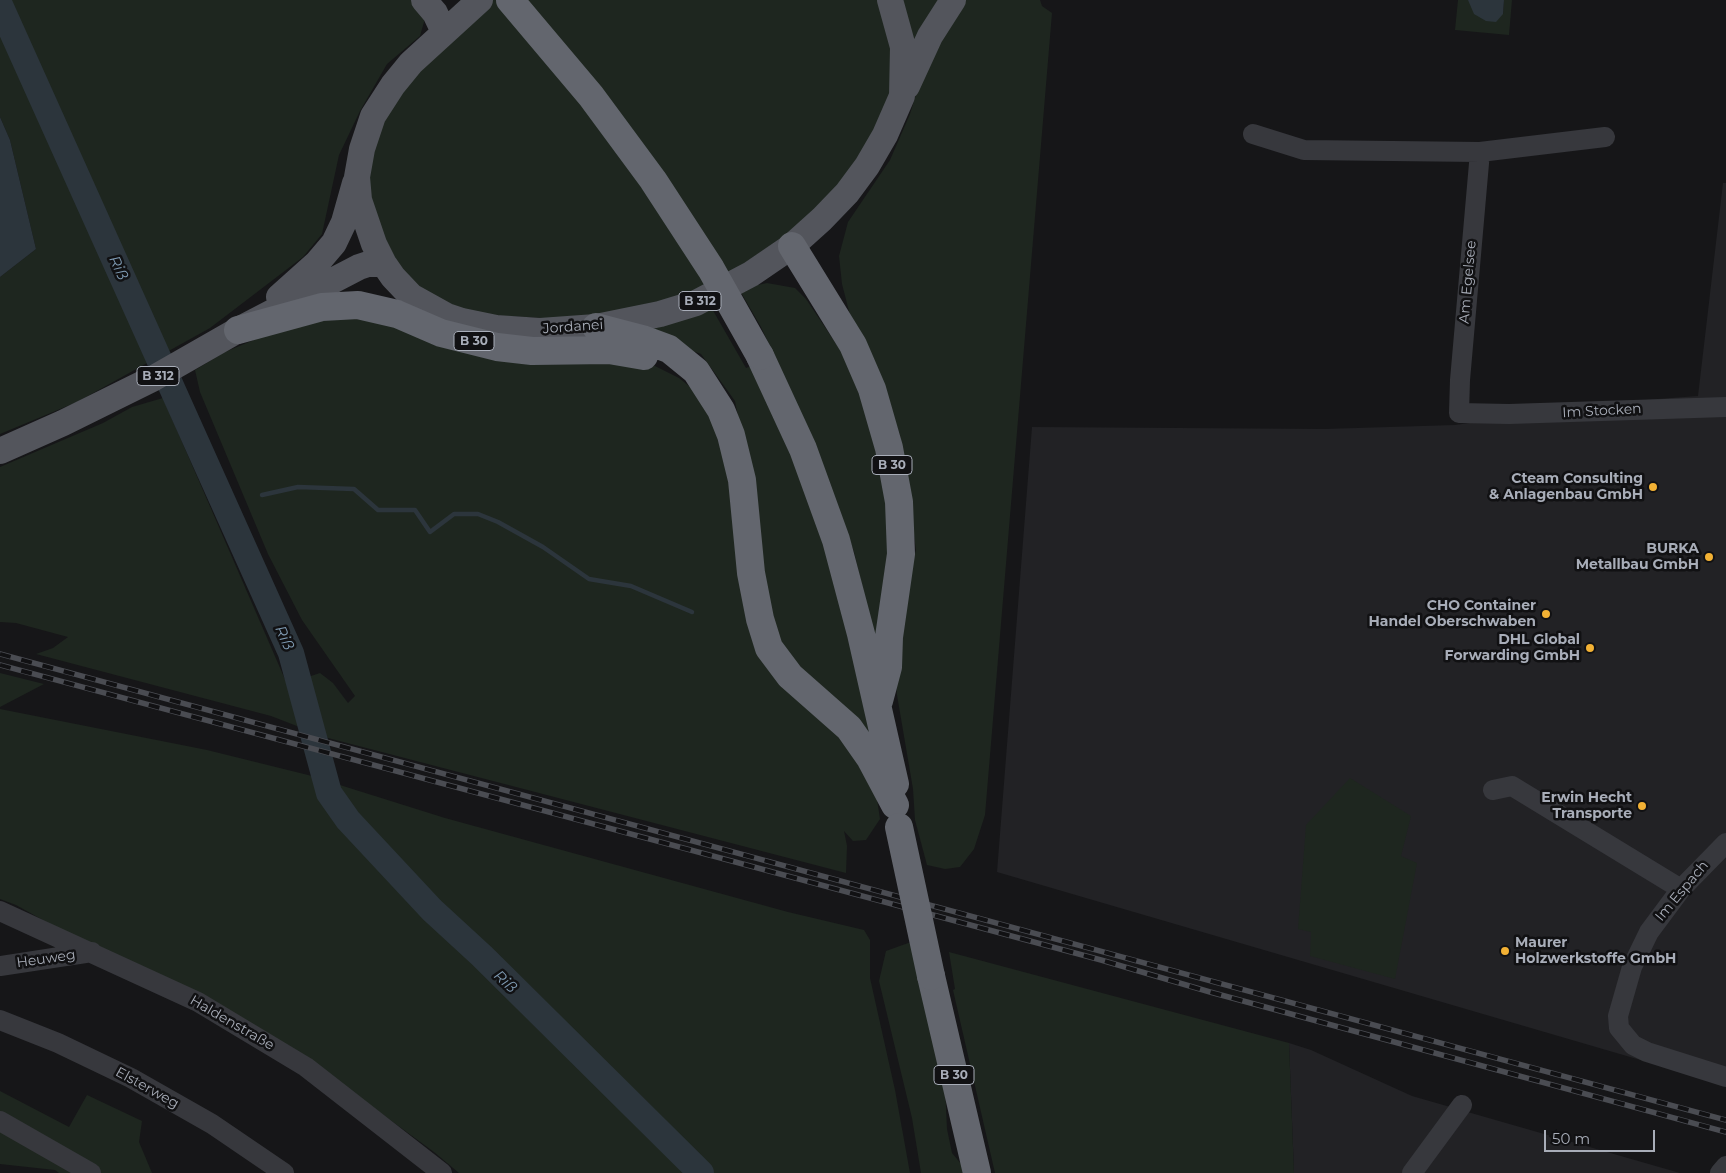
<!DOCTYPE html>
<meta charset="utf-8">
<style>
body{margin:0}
#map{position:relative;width:1726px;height:1173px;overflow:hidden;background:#161618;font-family:Montserrat,sans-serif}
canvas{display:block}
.scale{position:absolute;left:1544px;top:1130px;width:111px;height:22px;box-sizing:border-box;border:2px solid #a8adb8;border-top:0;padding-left:6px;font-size:15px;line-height:18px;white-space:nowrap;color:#a8adb8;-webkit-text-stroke:4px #111113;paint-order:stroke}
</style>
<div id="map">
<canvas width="1726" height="1173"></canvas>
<div class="scale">50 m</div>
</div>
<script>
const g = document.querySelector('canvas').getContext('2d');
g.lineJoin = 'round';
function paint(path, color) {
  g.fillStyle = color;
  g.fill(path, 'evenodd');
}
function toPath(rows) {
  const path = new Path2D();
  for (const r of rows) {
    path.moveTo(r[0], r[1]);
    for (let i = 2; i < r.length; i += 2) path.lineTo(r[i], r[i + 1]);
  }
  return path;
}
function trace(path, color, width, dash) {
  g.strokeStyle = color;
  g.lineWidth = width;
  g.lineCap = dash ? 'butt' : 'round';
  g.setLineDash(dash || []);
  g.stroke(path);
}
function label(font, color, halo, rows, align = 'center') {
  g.font = font + ' Montserrat,sans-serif';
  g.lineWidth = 5;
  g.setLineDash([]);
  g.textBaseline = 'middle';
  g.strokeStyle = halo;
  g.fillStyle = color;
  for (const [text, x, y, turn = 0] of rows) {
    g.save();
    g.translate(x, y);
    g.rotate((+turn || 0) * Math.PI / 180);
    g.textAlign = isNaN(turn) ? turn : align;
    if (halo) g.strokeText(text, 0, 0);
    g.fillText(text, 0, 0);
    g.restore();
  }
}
const built = toPath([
 [1723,183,1726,183,1726,1085,997,872,1032,427,1324,429,1455,425,1617,402,1698,396],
 [1289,1043,1311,1050,1412,1096,1680,1173,1294,1173]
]);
const green = toPath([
 [0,0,416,0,426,15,420,36,387,64,360,111,339,155,322,234,303,257,210,328,77,402,0,434,0,277,36,249,10,140,0,117],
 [488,0,882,0,892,25,893,91,870,149,814,216,693,298,600,321,469,314,404,279,371,224,369,153,392,100],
 [903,0,943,0,911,64],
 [962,0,1040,0,1042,6,1052,13,985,815,974,849,960,867,945,869,927,865,915,820,913,789,897,695,894,654,901,603,916,550,900,435,874,361,850,315,842,284,839,256,848,222,890,160,910,114,923,71],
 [1458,0,1468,0,1503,14,1504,0,1512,0,1509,35,1455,30],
 [767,283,795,288,806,299,847,360,864,399,894,522,876,644,854,552,807,426,761,327,739,289],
 [711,307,746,368,752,366,776,414,832,561,873,731,865,733,804,679,773,636,754,498,735,401,701,354,676,345,651,327],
 [349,311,631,360,655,366,679,378,699,394,722,430,744,595,841,733,877,799,880,819,866,840,853,841,844,831,847,846,846,873,328,738,271,716,36,654,53,648,68,637,16,623,0,622,0,467,103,423,132,407,163,398,287,684,320,673,333,683,348,703,355,696,302,620,268,554,200,392,195,370,225,352,261,337],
 [0,673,44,684,0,707],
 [0,709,207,750,308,775,445,818,788,912,864,930,870,940,870,978,895,1090,910,1173,459,1173,434,1152,311,1062,93,948,16,905,0,899],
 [1350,778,1411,816,1401,856,1417,863,1395,979,1310,956,1311,932,1298,929,1306,825],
 [911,942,945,1086,947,1129,952,1153,962,1165,964,1173,921,1173,912,1118,879,981,886,951],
 [949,952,1289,1043,1294,1173,995,1173,953,990,955,989],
 [0,1091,69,1127,87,1095,142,1121,139,1142,152,1173,59,1173,55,1170,0,1164]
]);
const water = toPath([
 [1468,0,1504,0,1503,14,1496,22,1486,21,1474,14],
 [0,117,10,140,36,249,0,277]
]);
const stream = toPath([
 [262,495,298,487,354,489,378,510,415,510,430,532,454,514,478,514,498,522,543,547,589,579,631,586,692,612]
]);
const river = toPath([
 [0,5,291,653,329,793,348,820,432,910,482,956,701,1173]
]);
const minor = toPath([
 [1253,134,1304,150,1480,152,1605,137],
 [1480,152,1460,380,1459,413,1509,414,1726,407],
 [1493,790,1512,786,1681,889],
 [1726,843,1681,889,1649,932,1632,967,1618,1016,1619,1028,1633,1045,1647,1052,1726,1077],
 [0,911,198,1002,306,1067,442,1173],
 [0,966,92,952],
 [0,1020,58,1043,131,1078,212,1124,284,1173],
 [0,1121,91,1173],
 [1412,1173,1462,1105],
 [1720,1173,1726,1166]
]);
const major = toPath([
 [424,0,435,13,444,32],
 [480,0,411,63,393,85,373,116,362,149,357,177,359,200,374,244,384,264,393,277,411,296,447,316,462,321,496,328,540,331,596,327,660,314,696,303,751,274,792,246,822,219,847,193,867,166,885,135,902,96,903,47,890,0],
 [907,86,930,36,953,0],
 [279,297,317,263,334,243,344,222,355,183],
 [0,451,63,423,154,378,238,330,359,267,368,264,384,264]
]);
const highway = toPath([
 [792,246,853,345,872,389,889,448,899,502,901,554,889,637,888,667,879,701],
 [596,327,642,339,669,349,696,371,721,410,731,435,742,480,751,573,760,619,769,648,790,676,849,728,870,758,895,805],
 [238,330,322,307,358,305,397,314,441,333,497,347,532,351,609,350,644,356],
 [760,356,803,449,836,540,861,634,895,784],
 [931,976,977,1173]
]);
const rail = toPath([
 [0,654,1726,1120],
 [0,665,1101,960,1210,992,1726,1132]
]);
const highwayBridge = toPath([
 [510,0,591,96,653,180,711,269,760,356],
 [899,827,931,976]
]);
const markers = [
 [1653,487,5,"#f2b134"],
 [1709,557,5,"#f2b134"],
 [1546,614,5,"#f2b134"],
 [1590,648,5,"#f2b134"],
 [1642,806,5,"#f2b134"],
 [1505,951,5,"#f2b134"]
];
const shields = [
 [700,301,42],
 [474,341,40],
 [158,376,42],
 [892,465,40],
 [954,1075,40]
];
const shieldNames = [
 ["B 312",700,301],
 ["B 30",474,341],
 ["B 312",158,376],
 ["B 30",892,465],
 ["B 30",954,1075]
];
const streetNames = [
 ["Am Egelsee",1468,282,-85],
 ["Jordanei",573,327,-4],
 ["Im Stocken",1602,411,-3],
 ["Im Espach",1682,891,-50],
 ["Heuweg",46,959,-8],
 ["Haldenstraße",232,1023,30],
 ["Elsterweg",147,1088,29]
];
const poiNames = [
 ["Cteam Consulting",1643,479],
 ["& Anlagenbau GmbH",1643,495],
 ["BURKA",1699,549],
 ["Metallbau GmbH",1699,565],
 ["CHO Container",1536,606],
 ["Handel Oberschwaben",1536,622],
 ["DHL Global",1580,640],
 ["Forwarding GmbH",1580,656],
 ["Erwin Hecht",1632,798],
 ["Transporte",1632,814],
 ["Maurer",1515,943,"left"],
 ["Holzwerkstoffe GmbH",1515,959,"left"]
];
const waterNames = [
 ["Riß",118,268,66],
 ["Riß",284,638,67],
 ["Riß",505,982,44]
];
paint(built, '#222225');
paint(green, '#1e261f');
paint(water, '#2c353c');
trace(stream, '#2c353c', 4.5);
trace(river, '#2c353c', 26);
trace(minor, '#37383d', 20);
trace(major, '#53555c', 26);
trace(highway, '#63666e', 28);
trace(rail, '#4a4c52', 5.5);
trace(rail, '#111113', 4, [11]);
trace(highwayBridge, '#63666e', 28);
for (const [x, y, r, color] of markers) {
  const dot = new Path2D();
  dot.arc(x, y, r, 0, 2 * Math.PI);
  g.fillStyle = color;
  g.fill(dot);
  trace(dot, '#111113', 2);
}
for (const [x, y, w] of shields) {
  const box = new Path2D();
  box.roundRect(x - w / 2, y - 9.5, w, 19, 4);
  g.fillStyle = '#111113';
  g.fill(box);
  trace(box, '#a8adb8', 1);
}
label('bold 12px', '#a8adb8', null, shieldNames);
label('14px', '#a8adb8', '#111113', streetNames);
label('bold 14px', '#a8adb8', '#111113', poiNames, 'right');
label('italic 15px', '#7f9bb3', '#111113', waterNames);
</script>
